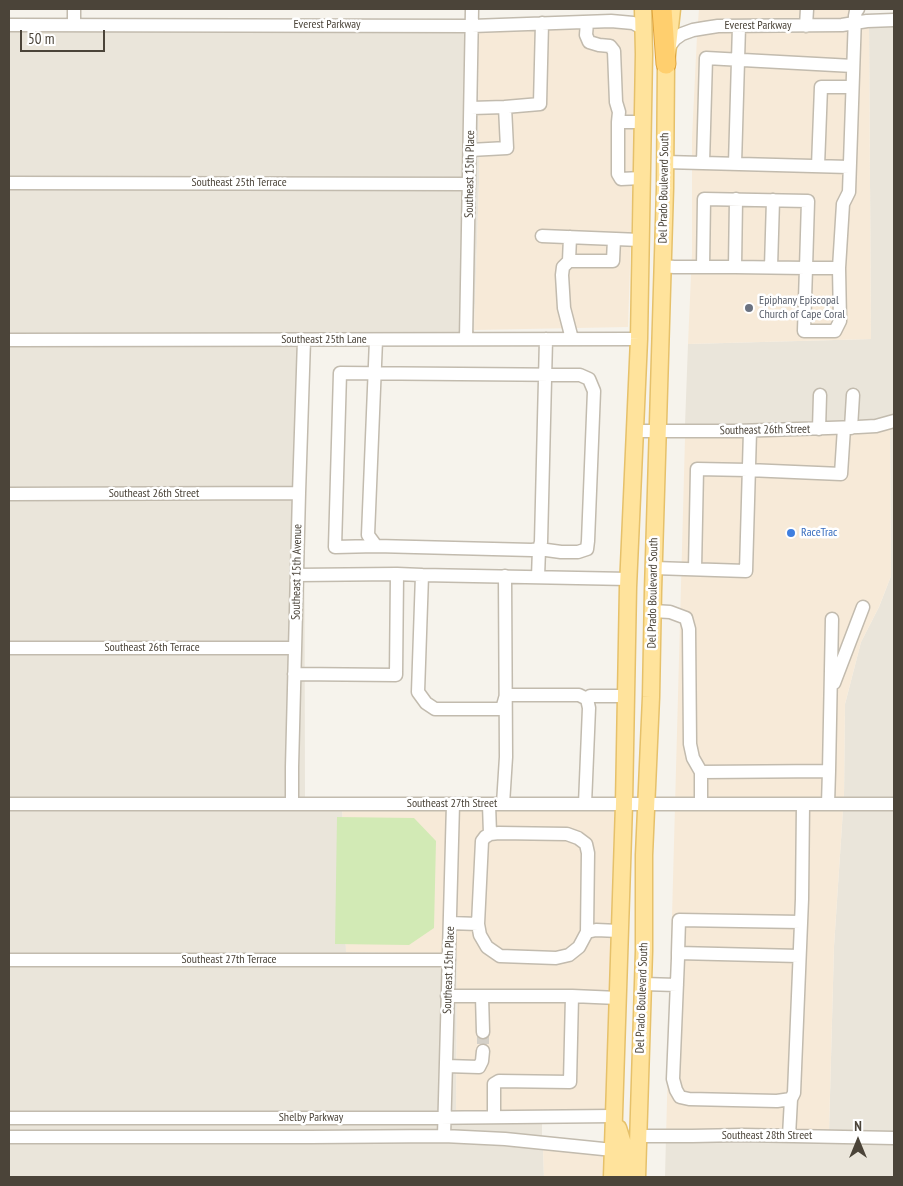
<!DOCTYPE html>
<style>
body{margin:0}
#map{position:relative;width:903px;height:1186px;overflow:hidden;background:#f6f3ec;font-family:"PT Sans Narrow",sans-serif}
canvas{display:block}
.frame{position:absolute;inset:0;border:10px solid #4b4439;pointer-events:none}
.north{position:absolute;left:833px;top:1116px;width:50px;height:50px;-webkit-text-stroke:4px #fff;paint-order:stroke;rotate:0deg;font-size:14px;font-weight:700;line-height:20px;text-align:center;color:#4b4439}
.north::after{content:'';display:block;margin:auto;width:18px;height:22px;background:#4b4439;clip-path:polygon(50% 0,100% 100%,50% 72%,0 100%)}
.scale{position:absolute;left:20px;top:30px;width:85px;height:22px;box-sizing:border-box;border:2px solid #4b4439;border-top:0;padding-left:6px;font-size:15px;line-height:18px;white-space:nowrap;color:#4b4439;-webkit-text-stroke:4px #fff;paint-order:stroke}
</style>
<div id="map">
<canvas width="903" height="1186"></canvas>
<div class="frame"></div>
<div class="north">N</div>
<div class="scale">50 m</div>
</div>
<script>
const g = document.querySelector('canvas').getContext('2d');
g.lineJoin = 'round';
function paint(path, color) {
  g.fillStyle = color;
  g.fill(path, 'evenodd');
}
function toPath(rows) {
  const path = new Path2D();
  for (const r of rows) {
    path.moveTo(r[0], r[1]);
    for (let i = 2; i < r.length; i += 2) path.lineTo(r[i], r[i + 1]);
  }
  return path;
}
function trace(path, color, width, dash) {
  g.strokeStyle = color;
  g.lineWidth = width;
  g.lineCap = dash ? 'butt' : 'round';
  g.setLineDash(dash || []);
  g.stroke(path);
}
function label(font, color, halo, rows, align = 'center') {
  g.font = font + ' "PT Sans Narrow",sans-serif';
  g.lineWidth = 5;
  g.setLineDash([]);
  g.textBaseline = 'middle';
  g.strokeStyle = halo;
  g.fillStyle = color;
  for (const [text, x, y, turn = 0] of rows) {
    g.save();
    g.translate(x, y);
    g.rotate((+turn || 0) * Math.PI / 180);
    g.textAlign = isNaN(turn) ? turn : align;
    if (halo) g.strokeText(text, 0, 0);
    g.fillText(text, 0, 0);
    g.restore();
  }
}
const residential = toPath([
 [894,26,894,414,875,419,858,421,738,425,685,425,688,344,871,339,869,27],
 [9,31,478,32,479,183,474,334,304,335,305,797,342,798,342,797,346,952,457,954,456,1111,9,1111],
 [894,428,894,1177,665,1177,666,1137,829,1132,834,946,844,794,845,704,861,642,879,607,891,576,890,429],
 [542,1123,542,1136,438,1129,310,1131,9,1131,9,1124,415,1124],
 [412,1142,444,1142,543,1149,544,1177,9,1177,9,1144,310,1144]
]);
const commercial = toPath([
 [699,9,850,9,849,17,842,18,718,20,698,22],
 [869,27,871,339,688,344,692,253,692,138,697,36,718,33,843,32,861,30],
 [611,28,624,28,636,32,636,79,628,327,474,330,479,183,478,32,543,29],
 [890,429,891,576,879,607,861,642,845,704,844,794,834,946,829,1132,666,1137,685,438,738,438,859,434,877,432],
 [342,800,615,801,607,1109,456,1111,457,954,346,952],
 [543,1149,606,1155,605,1177,544,1177]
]);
const green = toPath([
 [337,817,414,818,436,841,434,928,409,945,335,944]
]);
const minorTunnel = toPath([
 [483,1032,483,1051]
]);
const minor = toPath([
 [587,22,586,35,589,42,599,45,610,46,614,51,616,102,619,112,618,122],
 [9,25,472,26,611,21,633,23,644,29],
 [74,25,74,9],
 [806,26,807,9],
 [668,48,675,39,682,34,693,30,705,28,718,26,842,25,867,21,894,20],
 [505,107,540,104,542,23],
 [470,150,507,148,505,107,471,108],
 [665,162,703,163],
 [735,164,739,26],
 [818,166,821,87,852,87],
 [849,167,703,163,706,58,853,66],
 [641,178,621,179,618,174,618,122,643,122],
 [9,183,469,184],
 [542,236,640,240],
 [570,237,569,261,563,267,562,275,564,308,572,339],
 [569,261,613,261,614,239],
 [663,266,674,267,735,267,806,268,839,268,840,321,835,331,804,331,806,268,808,201,704,199,703,267],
 [735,267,736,199],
 [771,267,773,200],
 [839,268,843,204,849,192,855,16,856,11,858,9],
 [466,339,472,9],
 [9,340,639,339],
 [376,340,368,535,376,546,532,550,539,549,541,542,546,339],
 [851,428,853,395],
 [819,429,820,395],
 [634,431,737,431,858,427,876,426,894,421],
 [9,494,299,493],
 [376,546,335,547,340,373,580,375,589,379,594,391,588,541,587,549,578,552,561,552,539,549,538,577],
 [654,568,746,571,750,431],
 [695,569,697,469,748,470,841,474,844,428],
 [297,575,397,574,422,575,418,692,426,703,435,709,502,709,506,695,579,695,587,699,589,708,585,804],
 [422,575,629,579],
 [653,611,670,612,686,618,689,629,690,744,693,758,701,772,701,804],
 [9,648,295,648],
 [294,674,396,675,397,574],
 [834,683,863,607],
 [587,699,590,696,626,696],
 [829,771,832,619],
 [701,772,829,771,828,804],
 [9,804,894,804],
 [292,804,292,767,299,493,304,340],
 [489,804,490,834],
 [503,804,506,757,505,576],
 [499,833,567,834,578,838,586,844,588,853,587,932,579,947,569,955,556,958,500,956,487,947,480,935,478,924,482,841,485,837,490,834,499,833],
 [450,923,478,924],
 [587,932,596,930,619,931],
 [678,953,679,920,801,922],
 [9,960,449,960],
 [643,984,677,985],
 [447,996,572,996],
 [482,996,483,1032],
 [446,1066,479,1067,482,1061,483,1051],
 [791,1099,777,1101,689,1099,680,1097,676,1090,673,1079,678,958,678,953,799,956],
 [494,1117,494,1084,499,1081,570,1082,572,996,618,998],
 [9,1118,415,1118,614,1116],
 [444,1136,453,804],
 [639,1136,692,1136,743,1135,894,1138],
 [789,1136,791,1099,794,1093,802,899,803,804],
 [9,1137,310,1137,444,1136,505,1139,613,1150]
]);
const major = toPath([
 [618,1128,625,1150,625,1177],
 [612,1177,624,804,628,587,639,339,644,54,643,9],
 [637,1177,644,951,644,855,651,697,653,591,665,188,666,64,672,9]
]);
const highway = toPath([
 [662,9,666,64]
]);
const markers = [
 [749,308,5,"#6b7280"],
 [791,533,5,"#3f7fe0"]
];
const streetNames = [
 ["Everest Parkway",327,25],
 ["Everest Parkway",758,26],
 ["Southeast 15th Place",470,174,-89],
 ["Southeast 25th Terrace",239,183],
 ["Del Prado Boulevard South",664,188,-89],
 ["Southeast 25th Lane",324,340],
 ["Southeast 26th Street",765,430,-1],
 ["Southeast 26th Street",154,494],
 ["Southeast 15th Avenue",297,572,-89],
 ["Del Prado Boulevard South",653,593,-89],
 ["Southeast 26th Terrace",152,648],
 ["Southeast 27th Street",452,804],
 ["Southeast 27th Terrace",229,960],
 ["Southeast 15th Place",449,970,-88],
 ["Del Prado Boulevard South",642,998,-88],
 ["Shelby Parkway",311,1118],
 ["Southeast 28th Street",767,1136]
];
const worshipNames = [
 ["Epiphany Episcopal",759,301],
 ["Church of Cape Coral",759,315]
];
const shopNames = [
 ["RaceTrac",801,533]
];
paint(residential, '#eae5da');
paint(commercial, '#f7ead8');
paint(green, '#d2eab5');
trace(minorTunnel, '#d4d0c8', 12, [12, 6]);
trace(minor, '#c2bbae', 15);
trace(major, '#e6c16a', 19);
trace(highway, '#e0a43c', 21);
trace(minor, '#fff', 12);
trace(major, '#ffe39c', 16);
trace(highway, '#ffcf6e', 19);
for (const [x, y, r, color] of markers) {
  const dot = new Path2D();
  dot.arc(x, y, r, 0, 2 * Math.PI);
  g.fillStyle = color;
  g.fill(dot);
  trace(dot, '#fff', 2);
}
label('12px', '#4b4439', '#fff', streetNames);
label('12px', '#5b616d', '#fff', worshipNames, 'left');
label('12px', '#366cbe', '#fff', shopNames, 'left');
</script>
